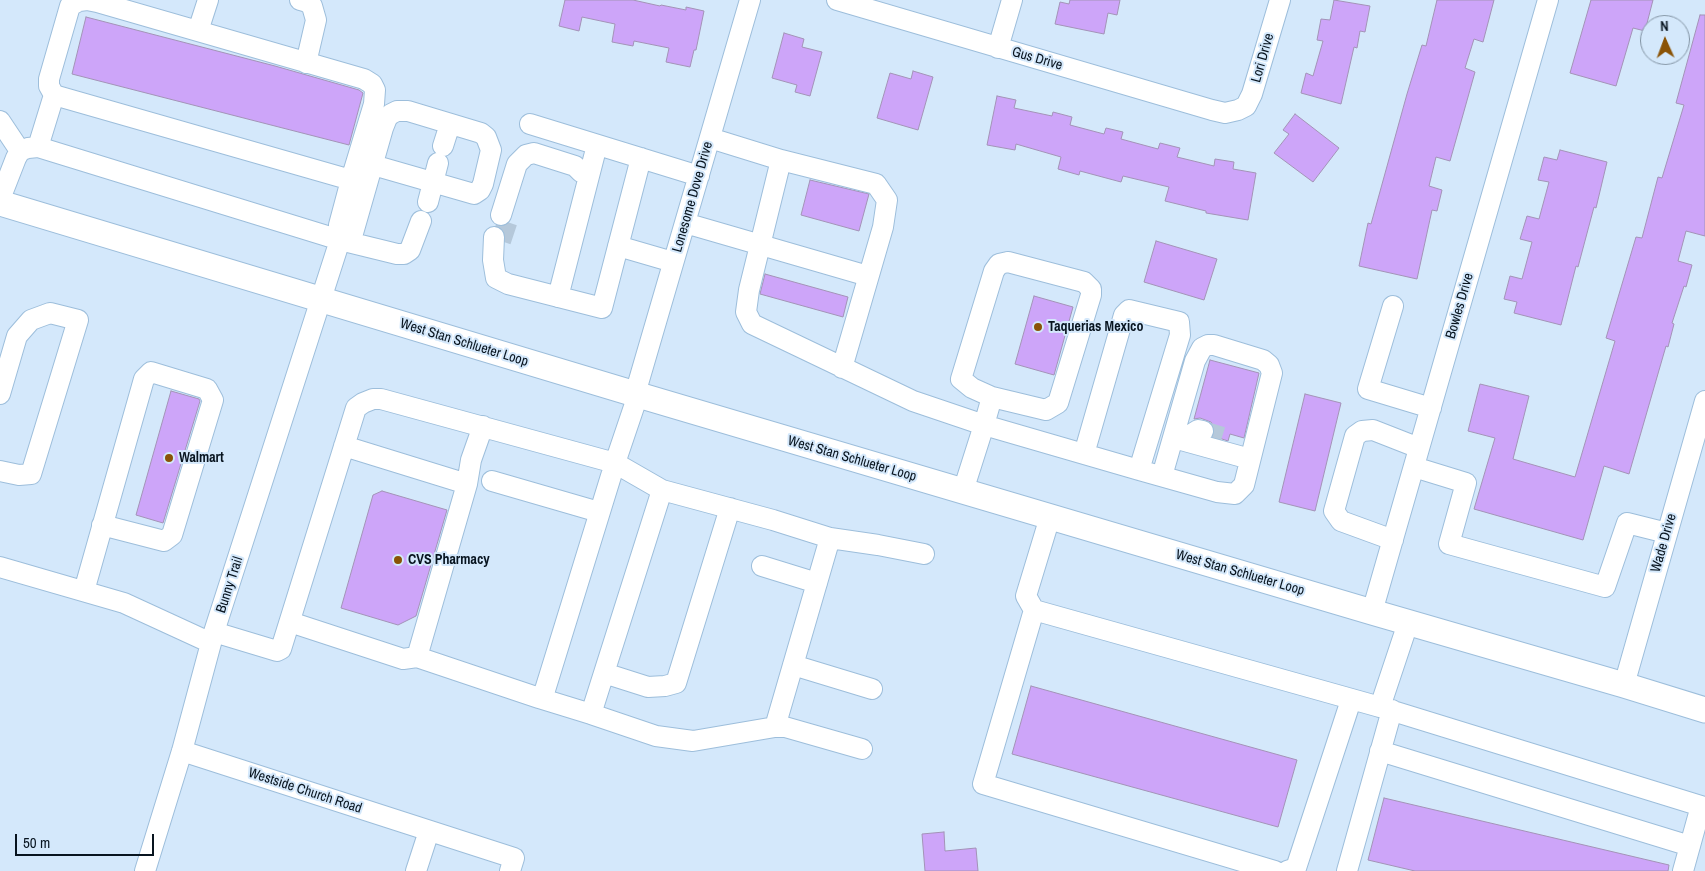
<!DOCTYPE html>
<style>
body{margin:0}
#map{position:relative;width:1705px;height:871px;overflow:hidden;background:#d4e8fb;font-family:"Archivo Narrow",sans-serif}
canvas{display:block}
.north{position:absolute;left:1640px;top:15px;width:50px;height:50px;box-sizing:border-box;background:#d4e8fb;border:1px solid #8293a3;border-radius:50%;rotate:358deg;font-size:14px;font-weight:700;line-height:20px;text-align:center;color:#08141f}
.north::after{content:'';display:block;margin:auto;width:18px;height:22px;background:#8a5306;clip-path:polygon(50% 0,100% 100%,50% 72%,0 100%)}
.scale{position:absolute;left:15px;top:834px;width:139px;height:22px;box-sizing:border-box;border:2px solid #08141f;border-top:0;padding-left:6px;font-size:15px;line-height:18px;white-space:nowrap;color:#08141f;-webkit-text-stroke:4px #d4e8fb;paint-order:stroke}
</style>
<div id="map">
<canvas width="1705" height="871"></canvas>
<div class="north">N</div>
<div class="scale">50 m</div>
</div>
<script>
const g = document.querySelector('canvas').getContext('2d');
g.lineJoin = 'round';
function paint(path, color) {
  g.fillStyle = color;
  g.fill(path, 'evenodd');
}
function toPath(rows) {
  const path = new Path2D();
  for (const r of rows) {
    path.moveTo(r[0], r[1]);
    for (let i = 2; i < r.length; i += 2) path.lineTo(r[i], r[i + 1]);
  }
  return path;
}
function trace(path, color, width, dash) {
  g.strokeStyle = color;
  g.lineWidth = width;
  g.lineCap = dash ? 'butt' : 'round';
  g.setLineDash(dash || []);
  g.stroke(path);
}
function label(font, color, halo, rows, align = 'center') {
  g.font = font + ' "Archivo Narrow",sans-serif';
  g.lineWidth = 4;
  g.setLineDash([]);
  g.textBaseline = 'middle';
  g.strokeStyle = halo;
  g.fillStyle = color;
  for (const [text, x, y, turn = 0] of rows) {
    g.save();
    g.translate(x, y);
    g.rotate((+turn || 0) * Math.PI / 180);
    g.textAlign = isNaN(turn) ? turn : align;
    if (halo) g.strokeText(text, 0, 0);
    g.fillText(text, 0, 0);
    g.restore();
  }
}
const building = toPath([
 [565,0,633,0,660,6,661,5,686,10,686,7,704,11,696,50,694,50,690,67,666,62,669,48,634,41,633,46,612,42,615,24,582,17,579,31,559,26,565,0],
 [1070,0,1120,0,1117,15,1108,13,1104,34,1055,24,1060,2,1069,4,1070,0],
 [1334,0,1370,6,1365,32,1360,31,1357,48,1354,47,1341,104,1301,93,1306,73,1313,76,1323,41,1317,40,1321,19,1330,20,1334,0],
 [1437,0,1494,0,1483,42,1474,39,1465,68,1475,72,1450,161,1436,157,1429,186,1442,190,1437,211,1432,210,1417,279,1359,266,1368,223,1371,224,1407,94,1422,45,1426,46,1437,0],
 [1591,0,1653,0,1645,31,1633,28,1616,86,1570,73,1591,0],
 [1700,15,1705,15,1705,236,1686,231,1678,261,1692,265,1686,287,1684,286,1672,323,1674,324,1668,347,1666,346,1629,474,1604,466,1583,540,1474,509,1495,438,1468,431,1480,384,1529,396,1513,459,1575,477,1615,341,1606,338,1636,237,1642,238,1658,177,1662,178,1684,105,1676,103,1700,15],
 [86,17,275,66,359,90,363,93,349,145,72,74,86,17],
 [784,33,804,39,802,47,822,52,810,96,795,92,797,85,772,78,784,33],
 [913,71,933,77,918,130,877,118,890,73,911,79,913,71],
 [997,96,1016,100,1014,108,1052,116,1053,112,1072,117,1070,125,1104,134,1106,128,1123,132,1121,139,1158,149,1160,143,1180,148,1177,157,1214,166,1215,159,1234,162,1233,169,1256,173,1248,220,1206,213,1206,211,1165,201,1169,187,1123,176,1121,182,1080,171,1079,175,1058,169,1061,157,1016,144,1015,150,987,145,997,96],
 [1295,114,1339,148,1313,182,1274,153,1289,134,1283,130,1295,114],
 [1560,150,1607,162,1596,208,1594,207,1578,267,1576,266,1561,325,1514,313,1517,302,1504,299,1510,276,1522,279,1532,242,1520,239,1527,216,1539,219,1549,182,1538,180,1544,157,1557,160,1560,150],
 [810,180,869,194,859,231,801,215,810,180],
 [1156,241,1217,259,1204,300,1144,282,1156,241],
 [765,274,848,297,843,317,760,294,765,274],
 [1034,296,1073,307,1054,375,1015,364,1034,296],
 [1210,360,1259,373,1244,438,1230,434,1228,441,1213,436,1214,428,1211,422,1200,418,1194,419,1210,360],
 [171,391,199,399,200,401,163,523,136,515,171,391],
 [1305,394,1341,403,1315,511,1279,502,1305,394],
 [382,491,447,510,416,616,398,625,341,608,373,495,382,491],
 [1031,686,1297,760,1278,827,1012,754,1031,686],
 [1384,798,1669,865,1668,871,1415,871,1368,860,1384,798],
 [944,832,945,851,976,848,978,871,925,871,922,834,944,832]
]);
const minorTunnel = toPath([
 [501,241,509,217],
 [1203,431,1229,439]
]);
const minor = toPath([
 [300,0,307,2,312,6,316,20,306,63],
 [837,0,1212,110,1225,113,1238,110,1246,106,1252,94,1280,0],
 [198,31,208,0],
 [998,48,1012,0],
 [54,95,49,86,49,79,70,6,79,1,87,0,97,2,364,79,372,84,375,90,374,104,351,180],
 [0,121,20,151],
 [530,124,699,176],
 [710,138,781,160,749,290,746,312,752,324,913,401,984,425,963,491],
 [443,146,450,124],
 [38,147,54,95,351,180,339,225,340,240],
 [781,160,876,184,887,200,883,227,842,368],
 [0,199,16,158,20,151,28,148,38,147,340,240,214,632,182,751,145,871],
 [428,202,438,163],
 [501,215,517,164,526,155,534,153,575,166,581,172,589,174],
 [685,223,868,276],
 [494,237,493,260,496,278,508,284,602,308,641,158],
 [340,240,353,233,383,128,387,118,391,114,397,111,408,111,481,133,486,137,491,150,483,184,480,190,474,194,373,165],
 [340,240,397,254,404,254,410,250,421,221],
 [618,246,673,262],
 [1008,262,1084,282,1091,289,1091,295,1058,403,1046,410,992,397,972,388,961,379,994,271,999,264,1008,262],
 [558,297,597,145],
 [1393,306,1368,389,1431,408],
 [0,394,17,336,31,320,50,313,78,320,31,474,19,475,0,471],
 [635,394,750,0],
 [992,397,984,425,1139,470,1217,492,1235,494,1244,485,1272,373,1269,365,1263,360,1214,345,1208,345,1202,348,1195,361,1162,476],
 [1174,438,1250,459],
 [1182,440,1198,430,1203,431],
 [344,446,467,484],
 [1084,454,1124,315,1129,310,1179,322,1180,335,1139,470],
 [1414,467,1466,483,1449,544,1605,587,1627,523,1667,533],
 [492,481,599,512],
 [662,490,773,520,830,538,878,545,924,554],
 [1050,517,1026,596,1034,610,1380,707],
 [1393,540,1341,521,1334,511,1355,436,1362,431,1373,430,1419,448],
 [762,566,817,583],
 [0,567,124,603,211,643],
 [84,591,144,379,151,372,207,389,213,400,172,535,164,541,102,525],
 [1034,610,983,784,1275,871],
 [1372,612,1548,0],
 [290,622,403,659,417,657,467,484,471,460,483,426],
 [1408,623,1380,707,1701,806,1683,871],
 [214,632,277,651,281,649,356,408,363,403,373,399,381,399,615,463,638,395],
 [417,657,539,698,545,690,615,463,662,490,591,714,539,698],
 [793,665,872,689],
 [604,673,648,687,665,686,676,683,730,508],
 [1624,685,1705,401],
 [591,714,656,736,693,741,775,727,785,727,862,749],
 [775,727,830,538],
 [182,751,514,858,510,871],
 [1380,751,1690,846],
 [416,871,429,831],
 [1287,871,1296,868,1351,700],
 [1347,871,1392,710]
]);
const major = toPath([
 [0,203,635,394,1372,612,1624,685,1705,710]
]);
const markers = [
 [1038,327,5,"#8a5306"],
 [169,458,5,"#8a5306"],
 [398,560,5,"#8a5306"]
];
const streetNames = [
 ["Lori Drive",1263,58,-74],
 ["Gus Drive",1037,59,16],
 ["Lonesome Dove Drive",693,197,-74],
 ["Bowles Drive",1460,306,-74],
 ["West Stan Schlueter Loop",464,343,17],
 ["West Stan Schlueter Loop",852,459,16],
 ["Wade Drive",1664,543,-74],
 ["West Stan Schlueter Loop",1240,573,16],
 ["Bunny Trail",230,585,-72],
 ["Westside Church Road",305,791,18]
];
const poiNames = [
 ["Taquerias Mexico",1048,327],
 ["Walmart",179,458],
 ["CVS Pharmacy",408,560]
];
paint(building, '#cda5f9');
trace(building, '#a393b7', 1);
trace(minorTunnel, '#b5c8da', 20, [20, 10]);
trace(minor, '#9dbedb', 22);
trace(major, '#9dbedb', 27);
trace(minor, '#fff', 20);
trace(major, '#fff', 25);
for (const [x, y, r, color] of markers) {
  const dot = new Path2D();
  dot.arc(x, y, r, 0, 2 * Math.PI);
  g.fillStyle = color;
  g.fill(dot);
  trace(dot, '#d4e8fb', 2);
}
label('14px', '#08141f', '#d4e8fb', streetNames);
label('bold 14px', '#08141f', '#d4e8fb', poiNames, 'left');
</script>
